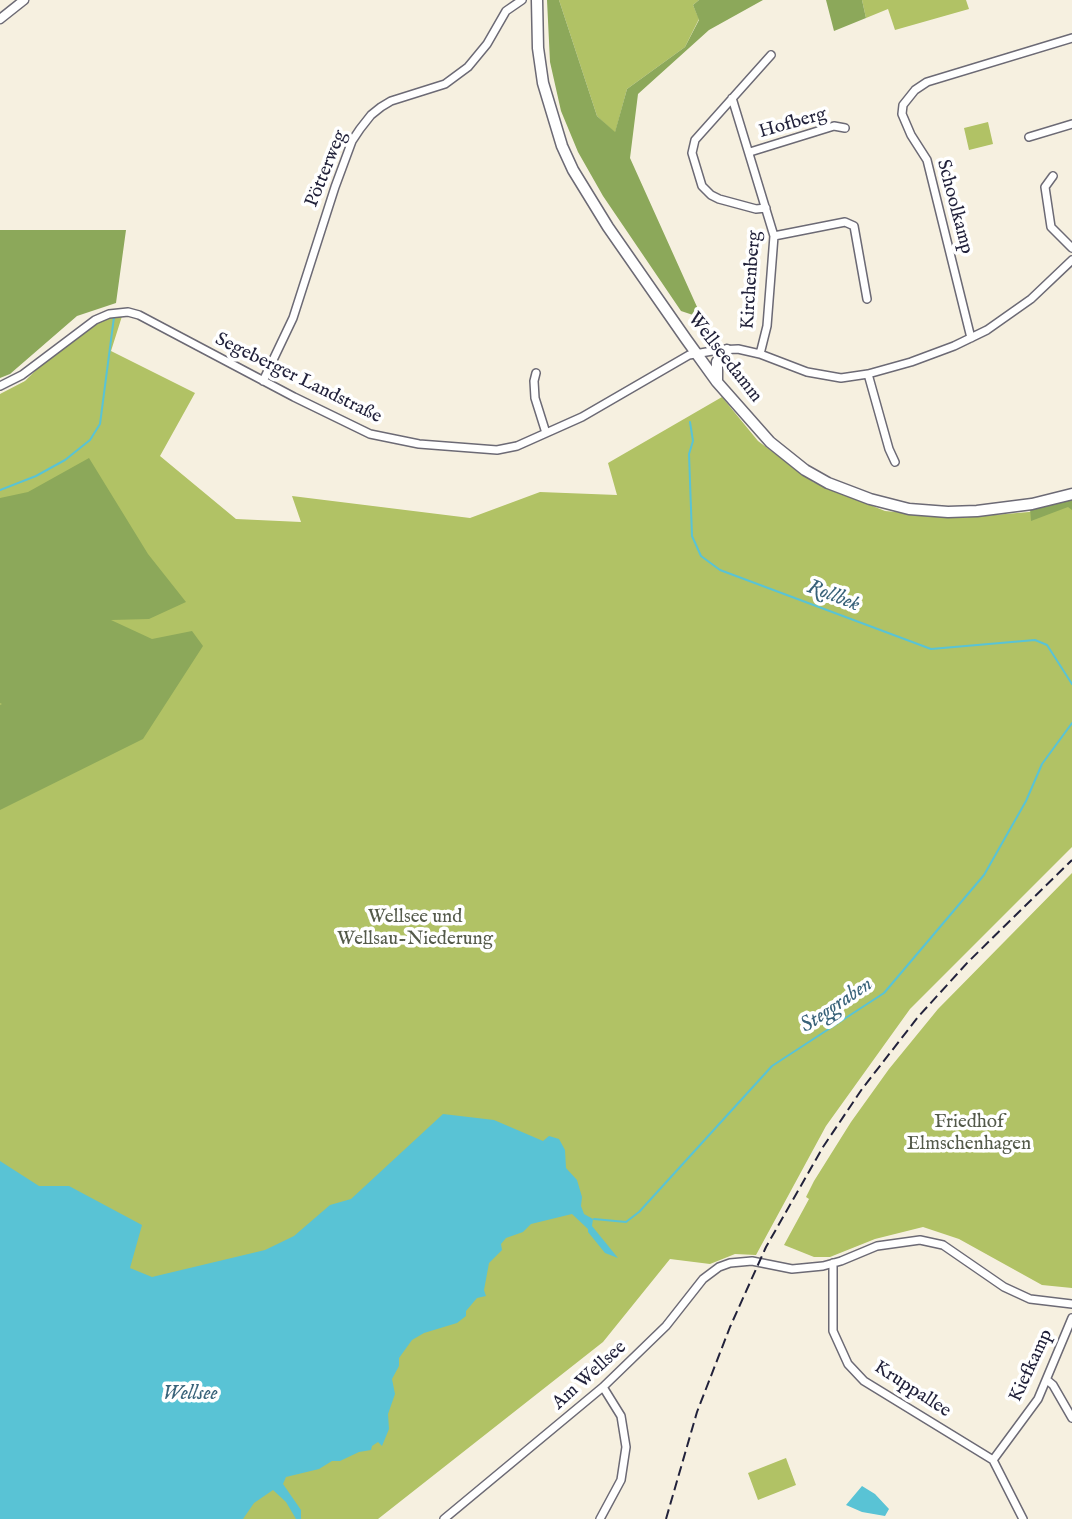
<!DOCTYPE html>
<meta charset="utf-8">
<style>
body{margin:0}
canvas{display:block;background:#f6f0e0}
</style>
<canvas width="1072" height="1519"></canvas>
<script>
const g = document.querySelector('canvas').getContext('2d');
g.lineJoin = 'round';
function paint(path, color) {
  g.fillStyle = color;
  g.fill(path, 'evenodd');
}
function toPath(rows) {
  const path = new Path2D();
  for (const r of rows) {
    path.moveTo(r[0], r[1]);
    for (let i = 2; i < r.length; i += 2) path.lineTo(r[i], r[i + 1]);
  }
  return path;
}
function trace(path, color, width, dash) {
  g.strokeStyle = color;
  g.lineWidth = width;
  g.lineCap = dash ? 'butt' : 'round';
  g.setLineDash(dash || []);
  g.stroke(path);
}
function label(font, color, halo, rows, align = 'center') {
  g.font = font + ' "IM FELL English",serif';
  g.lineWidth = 7;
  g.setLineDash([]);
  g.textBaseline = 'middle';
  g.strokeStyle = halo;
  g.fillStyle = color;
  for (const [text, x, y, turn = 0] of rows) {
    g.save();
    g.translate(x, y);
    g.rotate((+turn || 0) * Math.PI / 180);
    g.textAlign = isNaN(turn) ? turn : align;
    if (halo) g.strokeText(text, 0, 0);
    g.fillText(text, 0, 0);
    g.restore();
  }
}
const green = toPath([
 [559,0,699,0,693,5,699,19,685,47,627,89,615,133,597,116],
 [862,0,966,0,969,9,895,30,888,9,866,18],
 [988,122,993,144,969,150,964,128],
 [123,313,111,351,195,393,160,456,236,519,301,522,292,496,470,518,540,492,617,495,608,463,722,397,758,441,813,482,885,511,958,518,1029,512,1072,500,1072,847,910,1009,826,1126,756,1255,735,1254,710,1264,670,1259,603,1342,378,1519,0,1519,0,394,25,381,80,326],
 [1072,873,1072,1288,1042,1285,959,1239,923,1227,875,1239,830,1257,814,1257,784,1245,809,1199,806,1197,814,1181,851,1122,889,1069,938,1009],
 [786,1458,796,1485,758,1500,748,1473]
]);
const forest = toPath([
 [547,0,559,0,597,116,615,132,627,89,685,47,699,20,693,5,699,0,763,0,709,30,638,94,630,158,702,318,681,311,603,196,578,152,561,111,550,62],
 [826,0,862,0,866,18,834,31],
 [0,230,126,230,116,303,77,316,10,374,0,378],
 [89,458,148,554,186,602,149,619,111,620,152,639,192,631,203,646,143,739,0,810,0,705,2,704,0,703,0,498,28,492],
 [1072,496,1072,510,1068,507,1031,521,1030,508]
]);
const water = toPath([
 [443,1114,494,1120,543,1141,549,1136,559,1139,565,1150,566,1168,577,1180,582,1197,581,1206,584,1214,593,1219,592,1226,618,1258,605,1253,588,1232,588,1229,572,1214,531,1224,523,1232,506,1238,501,1244,502,1250,489,1263,484,1290,486,1296,477,1298,466,1311,466,1316,457,1323,424,1333,412,1340,399,1358,399,1366,392,1379,395,1394,388,1414,389,1429,382,1446,378,1442,372,1446,371,1450,359,1452,340,1461,332,1461,319,1469,286,1477,283,1484,301,1510,301,1519,296,1519,286,1502,273,1490,254,1503,243,1519,0,1519,0,1161,39,1186,69,1186,142,1225,130,1268,152,1277,265,1250,294,1236,330,1205,351,1199],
 [862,1486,875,1494,889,1509,885,1516,862,1512,846,1505]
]);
const stream = toPath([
 [690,422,693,441,689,454,692,536,701,556,720,570,931,649,1035,640,1047,645,1072,684],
 [0,490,36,476,65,460,90,440,100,424,114,317],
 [594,1219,626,1222,639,1212,772,1066,884,993,984,875,1026,801,1042,764,1072,723]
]);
const minor = toPath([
 [732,98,774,236,767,326,760,354],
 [1029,137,1072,124],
 [750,152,834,126,845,128],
 [1053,176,1045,187,1051,227,1072,248],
 [766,208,756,209,719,199,711,195,702,186,692,153,695,140,771,55],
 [774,236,845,222,854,226,867,299],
 [971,338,927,160,911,135,902,114,903,105,915,90,927,82,1072,38],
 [536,373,534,381,535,398,546,433],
 [868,374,889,449,895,462],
 [263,381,293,318,335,187,352,141,360,129,371,115,381,107,391,101,445,84,468,67,487,44,506,11,522,0],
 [0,386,22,375,95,320,109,314,128,312,139,315,294,397,370,434,419,444,497,450,517,446,582,417,689,355,718,350,738,349,760,354,807,372,841,378,868,374,911,362,954,346,987,330,1031,299,1072,260],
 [833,1263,833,1331,848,1364,864,1381,993,1460,1023,1519],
 [1047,1380,1053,1385,1072,1418],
 [993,1460,1038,1399,1072,1318],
 [444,1519,603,1387,666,1326,703,1279,719,1267,730,1263,752,1261,792,1269,823,1266,841,1261,877,1246,920,1240,943,1245,1004,1287,1030,1299,1072,1304],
 [600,1519,621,1480,626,1447,621,1416,603,1387]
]);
const tertiary = toPath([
 [0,19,24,0]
]);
const secondary = toPath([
 [537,0,538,48,543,83,562,146,573,170,608,227,686,339,717,382,770,442,805,470,828,483,870,499,909,509,948,512,977,511,1032,504,1072,494],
 [717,380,717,362,727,350]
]);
const rail = toPath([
 [666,1519,697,1412,730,1327,766,1247,823,1147,862,1089,918,1017,968,962,1072,860]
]);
const streetNames = [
 ["Hofberg",793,124,-16],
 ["Pötterweg",327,169,-68],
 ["Schoolkamp",954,207,75],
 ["Kirchenberg",752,280,-86],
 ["Wellseedamm",724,358,52],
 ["Segeberger Landstraße",298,379,26],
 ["Kiefkamp",1032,1366,-65],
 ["Am Wellsee",590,1376,-42],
 ["Kruppallee",912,1390,33]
];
const parkNames = [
 ["Wellsee und",415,918],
 ["Wellsau-Niederung",415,940],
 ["Friedhof",969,1123],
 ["Elmschenhagen",969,1145]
];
const waterNames = [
 ["Rollbek",833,597,21],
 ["Steggraben",837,1006,-34],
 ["Wellsee",190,1395]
];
paint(green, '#b1c265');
paint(forest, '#8ca85a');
paint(water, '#59c3d5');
trace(stream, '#59c3d5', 2);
trace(minor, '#6c6a75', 10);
trace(tertiary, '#6c6a75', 11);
trace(secondary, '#6c6a75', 13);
trace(minor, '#fff', 7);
trace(tertiary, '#fff', 8);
trace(secondary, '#fff', 10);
trace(rail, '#22223b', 2, [10, 5]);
label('19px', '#22223b', '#fff', streetNames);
label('19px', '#545a4a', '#fff', parkNames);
label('italic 21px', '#386279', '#fff', waterNames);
</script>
